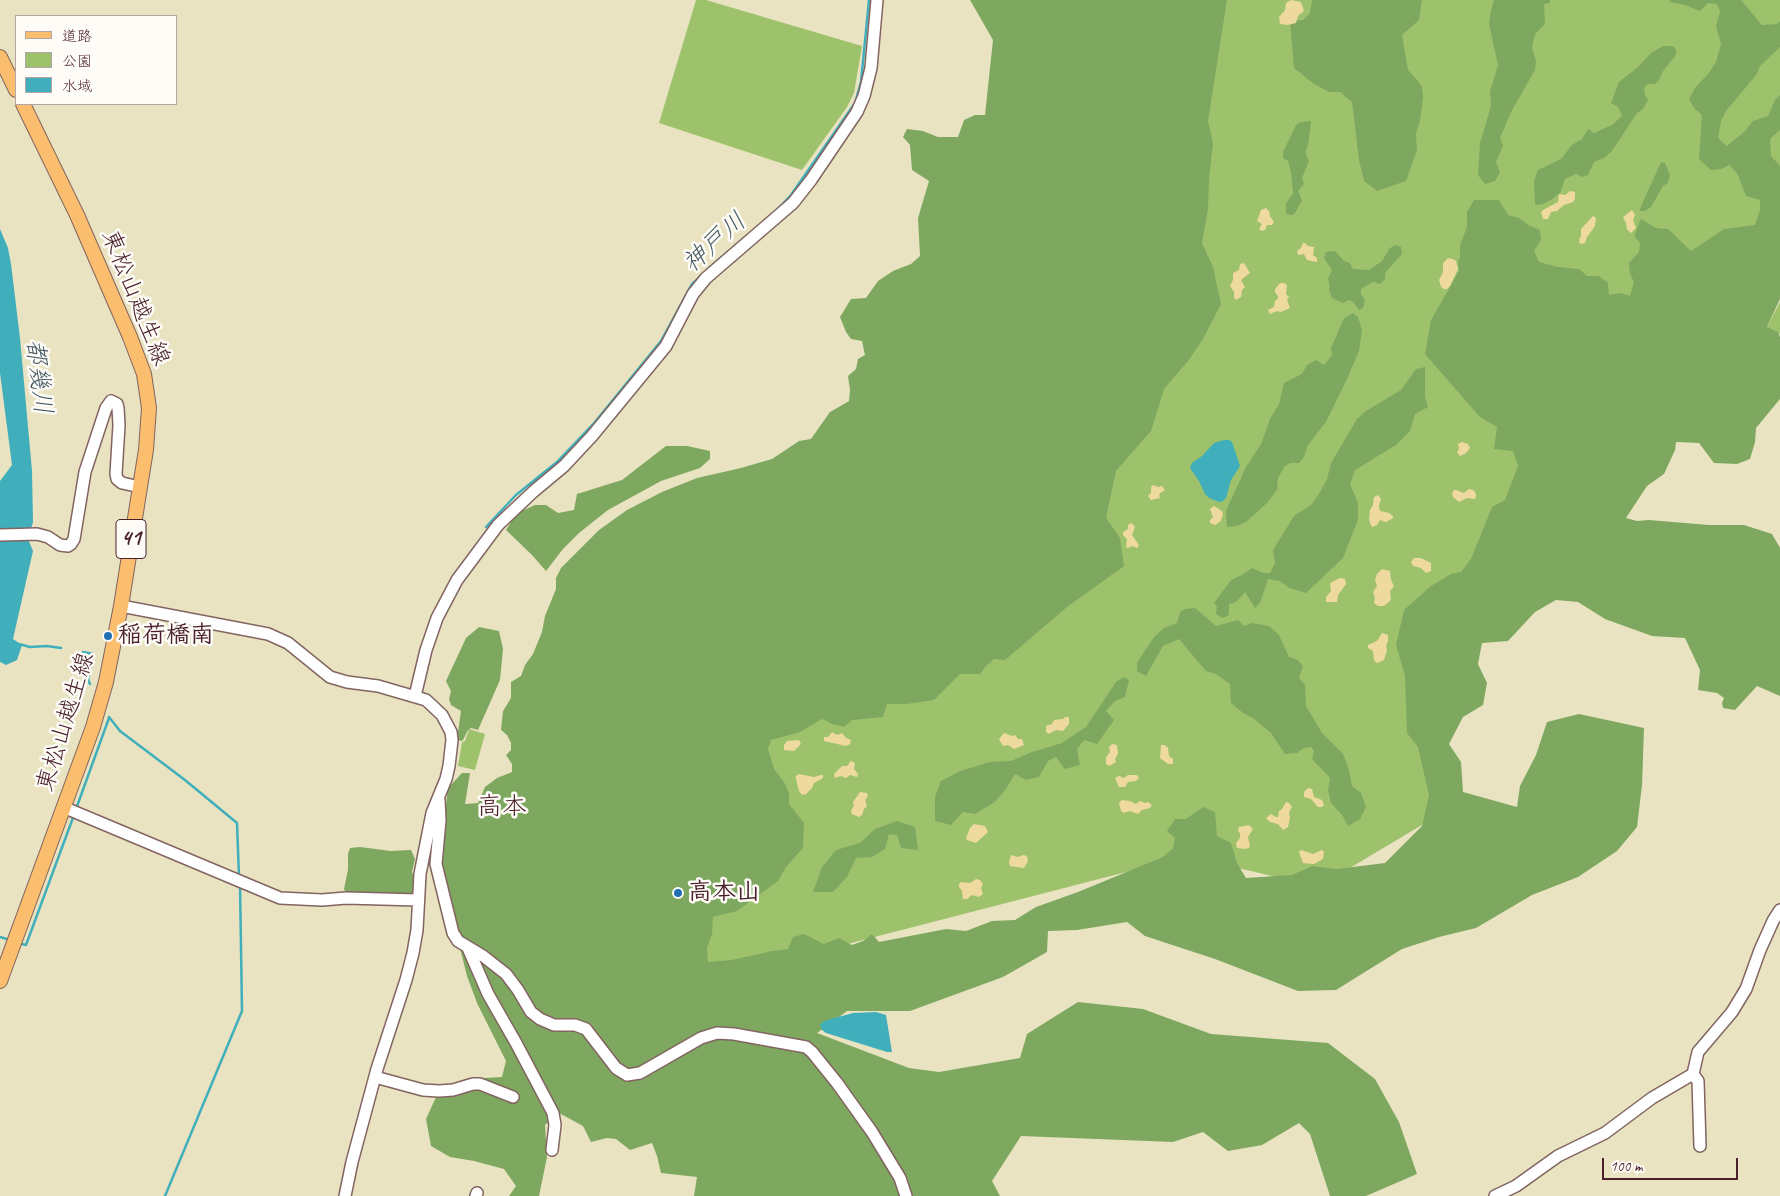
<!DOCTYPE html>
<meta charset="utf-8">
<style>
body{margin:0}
#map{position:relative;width:1780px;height:1196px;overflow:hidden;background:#e9e3c2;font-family:Caveat,"Klee One",sans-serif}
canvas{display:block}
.legend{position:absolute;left:15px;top:15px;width:162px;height:90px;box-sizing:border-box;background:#fdfcf7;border:1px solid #b5a4a5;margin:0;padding:6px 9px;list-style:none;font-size:15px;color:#4a1f2b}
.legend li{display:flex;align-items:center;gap:10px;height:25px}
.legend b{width:25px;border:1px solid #b5a4a5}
.scale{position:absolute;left:1602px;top:1158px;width:136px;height:22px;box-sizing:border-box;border:2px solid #4a1f2b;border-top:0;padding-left:6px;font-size:15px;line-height:18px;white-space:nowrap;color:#4a1f2b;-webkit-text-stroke:4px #fdfcf7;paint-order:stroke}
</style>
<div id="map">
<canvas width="1780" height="1196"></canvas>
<ul class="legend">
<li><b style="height:6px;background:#fabe6e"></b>道路</li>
<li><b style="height:14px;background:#9ec26c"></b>公園</li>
<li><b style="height:14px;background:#40afbb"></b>水域</li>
</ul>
<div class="scale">100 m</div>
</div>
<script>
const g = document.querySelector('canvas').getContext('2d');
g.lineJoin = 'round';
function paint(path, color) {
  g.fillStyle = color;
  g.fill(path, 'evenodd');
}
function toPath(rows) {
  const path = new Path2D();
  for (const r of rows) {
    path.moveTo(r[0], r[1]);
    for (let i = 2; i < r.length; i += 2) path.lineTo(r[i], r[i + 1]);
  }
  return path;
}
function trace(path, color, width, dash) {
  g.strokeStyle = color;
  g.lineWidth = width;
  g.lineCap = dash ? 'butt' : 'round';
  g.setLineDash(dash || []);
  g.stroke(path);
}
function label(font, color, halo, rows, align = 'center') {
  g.font = font + ' Caveat,"Klee One",sans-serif';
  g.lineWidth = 5;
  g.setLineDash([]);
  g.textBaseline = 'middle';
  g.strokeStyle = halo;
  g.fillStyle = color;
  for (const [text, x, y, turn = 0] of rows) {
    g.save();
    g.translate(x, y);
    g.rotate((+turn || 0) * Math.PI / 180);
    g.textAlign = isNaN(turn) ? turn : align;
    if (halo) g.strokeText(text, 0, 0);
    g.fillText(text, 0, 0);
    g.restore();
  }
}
const green = toPath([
 [696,0,706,0,862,46,854,93,847,107,802,170,659,123],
 [1219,0,1780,0,1780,262,1524,470,1427,822,1318,887,1188,856,716,978,685,931,744,741],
 [1780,302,1780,334,1767,327],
 [469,729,485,734,475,770,458,766,462,742,465,741]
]);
const forest = toPath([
 [970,0,1227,0,1208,121,1213,143,1209,179,1208,209,1202,243,1213,267,1221,304,1203,339,1188,361,1164,389,1151,431,1116,471,1106,518,1120,538,1124,566,1067,607,1005,660,994,659,986,666,980,674,960,674,934,700,907,704,887,704,883,717,852,720,844,727,832,724,822,719,800,732,771,740,768,749,774,769,784,782,789,793,789,804,804,823,803,848,786,867,778,881,737,911,713,917,712,934,707,948,708,962,732,960,772,951,788,949,793,937,804,934,824,944,839,938,852,945,863,941,872,934,879,942,946,929,966,931,992,921,1015,920,1036,907,1078,892,1163,857,1173,848,1175,838,1167,831,1175,819,1186,819,1203,807,1215,812,1217,836,1231,843,1237,863,1246,878,1292,875,1312,866,1337,869,1385,863,1422,826,1429,795,1418,747,1407,733,1405,676,1396,645,1404,610,1431,586,1451,574,1461,572,1471,559,1492,507,1505,500,1518,466,1513,451,1494,449,1497,427,1480,417,1425,354,1431,320,1459,271,1458,263,1460,256,1460,245,1467,227,1467,212,1474,200,1499,200,1508,215,1519,218,1528,225,1540,230,1541,240,1534,251,1539,262,1558,267,1579,269,1587,276,1599,276,1608,283,1609,295,1620,293,1630,296,1634,282,1630,274,1629,263,1639,252,1640,243,1634,236,1641,219,1656,228,1668,229,1691,251,1724,229,1755,225,1760,210,1760,200,1746,196,1737,173,1729,165,1721,169,1711,170,1699,159,1702,115,1694,108,1689,99,1695,88,1709,73,1716,62,1721,44,1716,26,1720,11,1717,4,1708,3,1700,11,1685,5,1670,2,1670,0,1741,0,1762,25,1777,24,1780,21,1780,47,1760,66,1757,74,1726,111,1721,121,1718,138,1727,146,1745,131,1753,121,1768,116,1775,100,1780,95,1780,130,1770,139,1771,156,1780,166,1780,299,1767,327,1778,332,1780,337,1780,399,1756,428,1755,442,1750,459,1737,464,1714,463,1699,443,1676,442,1675,450,1664,474,1647,486,1626,518,1637,521,1649,520,1709,525,1744,525,1772,534,1780,548,1780,696,1757,686,1735,710,1723,708,1722,703,1724,698,1717,693,1698,690,1700,670,1685,638,1652,636,1605,619,1578,602,1556,600,1535,612,1508,641,1482,643,1478,664,1487,683,1483,705,1463,717,1449,744,1461,762,1463,792,1517,807,1520,786,1536,755,1547,722,1579,714,1644,728,1642,785,1637,827,1617,851,1578,877,1532,895,1476,928,1439,937,1402,949,1336,990,1298,991,1215,959,1145,936,1127,922,1077,930,1048,931,1047,952,1003,977,910,1011,847,1011,817,1033,909,1068,939,1072,1020,1058,1027,1034,1078,1002,1143,1009,1211,1034,1328,1043,1375,1079,1399,1122,1417,1174,1366,1196,1330,1196,1310,1134,1299,1123,1262,1145,1228,1151,1203,1132,1173,1142,1021,1136,992,1181,1000,1196,694,1196,697,1177,661,1173,657,1156,652,1143,630,1150,616,1139,607,1138,591,1142,583,1126,559,1113,545,1125,547,1157,539,1196,509,1196,516,1186,504,1169,474,1161,450,1157,431,1146,426,1119,437,1095,465,1079,502,1077,506,1061,477,1003,467,976,439,864,448,788,462,773,470,773,465,804,478,803,485,787,497,778,512,772,512,764,506,755,511,750,511,743,507,735,501,730,503,711,511,698,511,682,521,676,525,665,533,654,542,632,545,616,556,589,556,578,561,568,599,530,627,510,662,492,697,478,741,468,772,459,799,441,811,439,830,412,849,401,850,390,848,376,856,369,858,359,865,355,862,341,851,339,846,332,840,317,851,299,866,298,878,281,893,271,911,264,920,256,918,218,929,181,912,170,910,145,903,137,907,129,923,131,938,137,958,137,964,120,975,115,985,115,993,40],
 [1312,0,1422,0,1419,20,1402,35,1408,70,1417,80,1422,87,1423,98,1420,121,1416,134,1417,150,1406,181,1377,191,1364,181,1359,160,1352,102,1340,92,1329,92,1314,84,1294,68,1290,21,1303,20,1310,13],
 [1494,0,1550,0,1550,3,1544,4,1545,24,1535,34,1532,47,1536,61,1535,70,1511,112,1500,138,1503,146,1496,162,1500,172,1495,181,1485,184,1478,175,1480,143,1491,106,1490,92,1498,65,1489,24,1491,10],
 [1663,46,1673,46,1676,50,1676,55,1663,71,1659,80,1655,84,1648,84,1644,88,1645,95,1648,100,1643,109,1637,113,1612,151,1604,158,1594,162,1588,175,1583,177,1576,174,1565,179,1560,193,1551,200,1543,204,1535,205,1534,181,1538,170,1561,159,1572,145,1582,139,1588,129,1594,133,1612,125,1622,116,1618,107,1611,103,1619,82,1637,68,1651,53],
 [1311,121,1308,146,1305,152,1309,161,1302,178,1304,184,1298,191,1302,200,1295,213,1292,215,1286,214,1286,203,1293,194,1291,172,1288,161,1283,158,1283,152,1296,125,1300,122],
 [1661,162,1665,163,1670,175,1668,183,1663,186,1651,207,1645,211,1639,211],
 [1396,245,1401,247,1402,254,1385,273,1385,279,1380,284,1373,282,1361,289,1361,294,1365,300,1363,308,1359,310,1353,302,1349,300,1343,303,1332,298,1329,290,1330,286,1328,279,1332,270,1324,258,1326,252,1335,251,1344,261,1350,263,1353,269,1369,270,1382,261,1390,248],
 [1353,313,1358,317,1362,330,1359,351,1347,379,1326,422,1308,445,1304,457,1299,463,1290,463,1284,467,1278,478,1277,490,1267,503,1246,522,1237,526,1227,527,1226,511,1246,467,1261,444,1270,419,1279,404,1284,383,1302,374,1307,365,1316,360,1324,365,1332,355,1331,348,1344,318],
 [1425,367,1425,397,1428,407,1415,414,1410,431,1396,445,1355,470,1350,484,1358,503,1358,520,1343,558,1306,593,1289,588,1280,581,1268,579,1260,603,1255,608,1245,592,1236,602,1229,604,1229,615,1222,618,1216,614,1217,607,1214,603,1231,580,1242,575,1252,568,1263,573,1270,573,1275,563,1273,550,1294,516,1311,505,1319,494,1327,479,1331,463,1357,419,1366,411,1401,390,1416,369],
 [666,446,687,446,710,451,710,459,700,468,661,481,608,510,579,533,563,549,546,571,532,555,506,530,517,513,535,505,546,505,558,513,574,510,577,494,622,480],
 [1195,608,1216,626,1238,620,1244,626,1252,623,1269,626,1279,635,1289,657,1298,660,1303,666,1299,678,1305,685,1306,706,1322,733,1343,754,1349,770,1352,786,1361,793,1366,807,1360,819,1348,826,1342,815,1331,803,1328,790,1330,778,1312,759,1314,751,1311,747,1304,748,1297,753,1285,754,1271,733,1253,718,1243,713,1231,703,1230,684,1216,674,1206,671,1179,639,1163,646,1146,676,1137,671,1137,663,1154,637,1164,628,1177,623,1180,612,1185,609],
 [479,627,499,631,503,649,500,680,478,730,471,728,468,730,463,740,461,741,457,739,461,711,451,705,449,699,451,691,446,681,466,638],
 [1124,677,1129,680,1125,697,1115,701,1106,711,1114,720,1097,744,1084,740,1077,749,1080,765,1065,769,1056,757,1048,761,1039,777,1026,780,1015,774,1006,789,995,802,975,814,963,812,951,825,935,821,935,797,941,781,960,771,974,767,989,762,1011,761,1032,752,1062,743,1086,727,1116,682],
 [897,821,915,827,918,850,901,848,897,835,889,834,885,849,872,857,856,858,847,877,833,892,813,892,822,867,836,850,860,843,875,829],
 [360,847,391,851,411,850,415,859,412,872,415,879,412,895,347,895,344,889,348,870,348,854,350,848]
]);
const sand = toPath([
 [1291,0,1301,2,1304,11,1298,16,1296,23,1288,25,1280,24,1279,17,1285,10,1286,3],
 [1570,191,1575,192,1575,199,1573,202,1564,205,1557,211,1551,212,1548,219,1543,219,1541,212,1543,210,1558,202,1559,194,1565,195],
 [1266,208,1269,211,1270,216,1274,222,1272,225,1267,225,1265,230,1262,231,1259,229,1262,224,1257,221,1261,210],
 [1632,210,1635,215,1633,220,1636,228,1631,233,1627,229,1626,223,1623,217],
 [1593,216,1596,218,1595,226,1587,237,1585,243,1580,244,1579,240,1581,236,1581,229],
 [1303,243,1305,243,1308,246,1314,247,1313,255,1317,258,1317,262,1307,260,1304,254,1298,255,1297,251,1301,248],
 [1448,258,1453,259,1456,261,1458,269,1450,286,1447,289,1444,289,1441,287,1439,280,1443,272,1443,263],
 [1244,263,1250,273,1241,280,1245,287,1242,290,1241,297,1236,300,1234,298,1234,292,1230,286,1233,280,1233,273,1239,270,1240,264],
 [1280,283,1284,283,1287,285,1286,294,1289,297,1287,300,1290,308,1281,312,1277,311,1270,314,1268,310,1274,307,1275,301,1278,299,1278,296,1275,292,1275,289],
 [1462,442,1468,444,1470,448,1466,453,1460,456,1457,452,1459,449,1458,444],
 [1153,485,1158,487,1162,486,1165,490,1159,494,1160,498,1151,500,1148,496,1151,493,1151,487],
 [1469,489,1473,490,1475,492,1476,495,1475,499,1467,498,1459,502,1453,497,1452,493,1454,490,1456,490,1464,493],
 [1378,495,1381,499,1379,506,1380,511,1389,513,1393,516,1393,518,1386,522,1380,520,1377,525,1372,527,1369,520,1370,510,1373,505,1374,497],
 [1214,506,1222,511,1223,514,1221,521,1215,525,1210,523,1210,520,1213,517,1210,509],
 [1132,523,1135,527,1132,535,1139,545,1137,548,1132,546,1128,548,1126,547,1127,539,1123,535,1123,532,1128,529,1128,525],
 [1414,558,1421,558,1431,563,1431,571,1426,573,1421,568,1413,566,1411,562],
 [1382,569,1390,571,1391,580,1394,586,1390,591,1391,600,1384,606,1378,606,1374,603,1375,598,1373,592,1377,586,1375,580,1377,574],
 [1340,578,1345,579,1346,584,1338,595,1337,602,1326,602,1326,597,1331,591,1330,583],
 [1382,633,1388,635,1388,641,1386,646,1387,650,1384,660,1377,663,1374,660,1373,651,1368,648,1368,645,1377,641],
 [1065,717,1069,717,1069,724,1063,731,1056,730,1049,734,1046,732,1046,726,1052,724,1054,720,1063,719],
 [832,732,837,735,842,733,846,738,851,740,850,744,846,746,824,741,824,737,828,737],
 [1004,733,1012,736,1015,735,1018,739,1022,739,1024,745,1014,749,1008,745,1003,746,999,739],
 [799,740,801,744,794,751,784,750,784,745,787,741],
 [1112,744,1117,745,1118,754,1115,759,1116,762,1109,766,1106,764,1106,757,1110,752,1109,747],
 [1161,745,1165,745,1168,748,1169,756,1173,759,1173,764,1168,764,1160,758],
 [851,761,855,763,854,769,858,774,857,777,850,775,846,778,841,776,835,778,834,774,842,766,847,766],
 [799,774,814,777,821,775,823,775,823,778,814,783,812,788,806,794,802,795,799,791,796,779,796,776],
 [1128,775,1137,775,1139,778,1136,781,1128,782,1125,787,1119,787,1115,778,1119,776,1124,778],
 [1308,788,1312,789,1314,797,1322,800,1324,805,1322,807,1318,807,1311,799,1304,797,1304,792],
 [860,792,867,793,868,796,865,800,867,806,864,809,862,815,859,817,852,814,851,811,854,805,853,802],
 [1122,800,1130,801,1136,804,1140,801,1145,803,1148,802,1152,805,1150,808,1142,810,1138,814,1130,811,1124,813,1121,811,1119,803],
 [1286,802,1289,803,1292,807,1289,812,1290,818,1288,827,1283,830,1278,824,1270,822,1266,818,1271,814,1276,817,1278,817,1279,811,1282,809],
 [974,824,985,826,988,832,976,843,967,840,966,838,970,828],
 [1249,825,1253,829,1248,837,1250,847,1246,849,1237,848,1236,843,1240,838,1240,833,1238,831,1239,827],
 [1301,850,1313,854,1322,850,1324,852,1323,859,1314,864,1303,863,1299,852],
 [1011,855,1018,857,1023,855,1027,856,1028,861,1024,868,1010,866,1009,862],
 [976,879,980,880,983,884,981,888,983,894,979,897,972,895,967,899,963,899,962,891,959,887,959,884,961,882,970,883]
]);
const water = toPath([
 [0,229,8,248,11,264,20,338,32,471,33,522,28,539,33,551,13,639,22,645,17,660,6,665,0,662,0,481,12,465,0,373],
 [1224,440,1229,440,1232,442,1240,466,1231,480,1226,498,1223,501,1219,502,1209,498,1205,494,1199,481,1190,468,1192,463,1202,456,1214,443],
 [876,1012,886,1015,892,1052,887,1052,826,1033,822,1030,820,1024,827,1020,853,1013]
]);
const stream = toPath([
 [777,210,791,195,855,103,861,82,869,0],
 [709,268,750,233],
 [486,527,516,495,557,462,595,422,661,341,692,284,701,276],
 [19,644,30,647,47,646,61,648],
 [83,652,93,654,88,680,90,684],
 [109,717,120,731,185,780,237,823,239,877],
 [76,809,109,718],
 [0,937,10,940],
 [18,943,26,945,74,815],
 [165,1196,242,1011,240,885]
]);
const minor = toPath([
 [0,535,37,534,48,537,60,545,68,546,71,544,74,539,85,472,106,408,111,401,117,404,118,408,119,425,116,474,117,479,122,483,140,487],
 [121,606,268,634,288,643,330,677,347,682,378,686,426,700,442,715,451,732,452,740,449,766,446,779,432,813,420,874,417,930,413,953,406,980,377,1069,352,1162,345,1196],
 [415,696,426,650,437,618,457,580,498,525,534,491,564,466,592,436,666,346,693,294,706,278,793,203,811,180,857,112,864,96,871,68,877,0],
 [439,800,440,820,436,864,453,933,458,941,483,956,506,974,518,990,531,1012,540,1019,554,1025,575,1025,586,1029,616,1068,627,1075,640,1073,701,1038,717,1033,734,1034,806,1047,812,1052,837,1083,872,1132,900,1178,906,1196],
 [63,807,280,898,322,900,346,898,418,900],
 [468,948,488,994,516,1043,553,1113,555,1125,552,1150],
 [1693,1074,1698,1081,1700,1146],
 [375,1077,423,1090,439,1091,453,1090,473,1084,480,1084,513,1097],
 [476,1196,477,1193],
 [1495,1196,1516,1186,1558,1156,1605,1133,1652,1098,1693,1074,1698,1052,1732,1012,1746,989,1760,950,1773,921,1780,910]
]);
const major = toPath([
 [0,57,16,90],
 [0,981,93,727,106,682,121,606,140,487,146,450,149,408,144,374,130,337,77,215,23,104]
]);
const markers = [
 [108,636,5,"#1f6fb2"],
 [678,893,5,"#1f6fb2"]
];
const shields = [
 [131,539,30]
];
const shieldNames = [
 ["41",131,539]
];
const streetNames = [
 ["東松山越生線",135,298,68],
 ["東松山越生線",66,722,-73]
];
const poiNames = [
 ["稲荷橋南",118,636],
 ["高本山",688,893]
];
const waterNames = [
 ["神戸川",715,243,-42],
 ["都幾川",38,377,83]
];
const neighbourhoodNames = [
 ["高本",502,807]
];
paint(green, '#9ec26c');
paint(forest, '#7ea860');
paint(sand, '#eeda9e');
paint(water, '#40afbb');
trace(stream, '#40afbb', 2.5);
trace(minor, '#826460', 14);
trace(major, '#826460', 16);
trace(minor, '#fff', 11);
trace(major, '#fabe6e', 14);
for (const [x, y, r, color] of markers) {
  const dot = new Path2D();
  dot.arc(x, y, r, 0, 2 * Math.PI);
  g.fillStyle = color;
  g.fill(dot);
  trace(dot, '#fdfcf7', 2);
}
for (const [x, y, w] of shields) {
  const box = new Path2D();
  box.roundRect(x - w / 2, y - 19.5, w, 39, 4);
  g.fillStyle = '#fdfcf7';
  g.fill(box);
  trace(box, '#4a1f2b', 1);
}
label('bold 22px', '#4a1f2b', null, shieldNames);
label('24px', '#4a1f2b', '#fdfcf7', streetNames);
label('bold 24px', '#4a1f2b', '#fdfcf7', poiNames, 'left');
label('italic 25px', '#465965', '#fdfcf7', waterNames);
label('25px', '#4a1f2b', '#fdfcf7', neighbourhoodNames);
</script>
